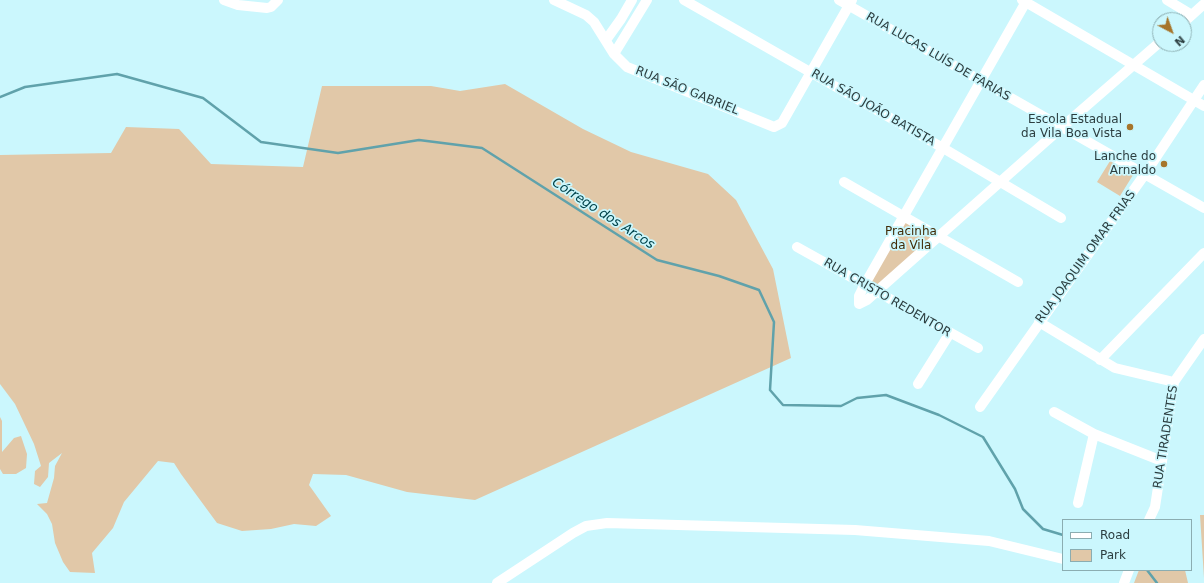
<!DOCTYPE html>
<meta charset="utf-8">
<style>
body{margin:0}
#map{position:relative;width:1204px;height:583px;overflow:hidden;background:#cbf7fd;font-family:"DejaVu Sans",sans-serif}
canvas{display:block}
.legend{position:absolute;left:1062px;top:519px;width:130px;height:52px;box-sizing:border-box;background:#cbf7fd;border:1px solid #8badb1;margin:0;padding:5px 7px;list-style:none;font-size:12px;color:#2c3e40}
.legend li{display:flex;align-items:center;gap:8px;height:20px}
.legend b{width:20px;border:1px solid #8badb1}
.north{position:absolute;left:1152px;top:12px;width:40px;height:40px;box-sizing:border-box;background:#cbf7fd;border:1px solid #8badb1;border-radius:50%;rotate:139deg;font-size:11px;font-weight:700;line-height:16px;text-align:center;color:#2c3e40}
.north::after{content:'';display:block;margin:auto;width:14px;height:18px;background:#a6752b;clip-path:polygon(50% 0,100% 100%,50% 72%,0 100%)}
</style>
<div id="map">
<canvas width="1204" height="583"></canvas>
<ul class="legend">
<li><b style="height:5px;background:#fff"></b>Road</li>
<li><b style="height:11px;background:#e1c8a8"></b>Park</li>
</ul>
<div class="north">N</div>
</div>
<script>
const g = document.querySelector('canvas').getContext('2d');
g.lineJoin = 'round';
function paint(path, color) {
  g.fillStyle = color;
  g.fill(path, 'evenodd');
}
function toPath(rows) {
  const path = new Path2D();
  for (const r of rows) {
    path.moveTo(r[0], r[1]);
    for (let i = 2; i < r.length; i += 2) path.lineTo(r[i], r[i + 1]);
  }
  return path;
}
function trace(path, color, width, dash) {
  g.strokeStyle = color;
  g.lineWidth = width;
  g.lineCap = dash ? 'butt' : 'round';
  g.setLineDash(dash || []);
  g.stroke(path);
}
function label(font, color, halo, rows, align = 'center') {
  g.font = font + ' "DejaVu Sans",sans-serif';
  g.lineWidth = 3.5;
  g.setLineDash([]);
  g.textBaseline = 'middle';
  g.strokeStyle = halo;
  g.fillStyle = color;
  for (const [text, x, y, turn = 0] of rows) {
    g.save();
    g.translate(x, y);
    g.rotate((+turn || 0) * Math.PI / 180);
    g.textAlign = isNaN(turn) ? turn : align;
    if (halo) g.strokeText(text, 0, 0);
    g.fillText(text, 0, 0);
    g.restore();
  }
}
const green = toPath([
 [505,84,583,129,631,152,708,174,736,200,773,269,791,358,475,500,407,492,346,475,313,474,309,485,331,516,316,526,294,524,271,529,242,531,217,523,181,474,174,463,158,461,124,502,113,528,92,553,95,573,70,572,63,562,55,543,52,524,47,514,37,504,47,503,54,478,55,466,62,453,49,463,48,477,40,487,34,484,35,471,41,466,34,444,15,404,0,384,0,155,111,153,126,127,179,129,211,164,303,167,322,86,431,86,460,91],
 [1110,161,1133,175,1120,196,1097,182],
 [905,221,932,237,876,288,869,282],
 [0,417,2,421,2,452,14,438,21,436,27,454,26,468,16,474,3,474,0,469],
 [1200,515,1204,515,1204,578],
 [1139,570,1185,570,1188,583,1134,583]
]);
const stream = toPath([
 [0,97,25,87,117,74,203,98,261,142,338,153,419,140,482,148,657,260,719,276,759,290,774,322,770,390,783,405,841,406,857,398,886,395,939,415,983,437,1015,489,1023,509,1043,529,1063,535],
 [1147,570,1157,583]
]);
const minor = toPath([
 [224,0,238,5,267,8,271,7,278,0],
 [554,0,586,15,594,22,614,54,627,67,774,127,782,123,852,0],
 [684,0,943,148,1061,218],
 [839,0,1204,208],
 [1022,0,1204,106],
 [1027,0,865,284,859,296,859,304,867,300,1061,128,1160,42],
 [1167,0,1192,15],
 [1184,22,1204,4],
 [606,40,621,19,632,0],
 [614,54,647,0],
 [844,182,1018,282],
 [797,247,978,348],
 [1039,322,1115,368,1174,382],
 [1100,360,1204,253],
 [918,384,950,333],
 [980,407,1145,174,1204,85],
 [1054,412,1094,434,1162,461],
 [1078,503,1094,434],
 [1149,520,1155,507,1174,382,1204,339],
 [497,583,573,533,586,526,607,523,855,530,989,541,1063,559],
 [1124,583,1129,570]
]);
const markers = [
 [1130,127,4,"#a6752b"],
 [1164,164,4,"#a6752b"]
];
const streetNames = [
 ["RUA LUCAS LUÍS DE FARIAS",938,57,30],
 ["RUA SÃO GABRIEL",687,91,22],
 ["RUA SÃO JOÃO BATISTA",873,108,30],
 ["RUA JOAQUIM OMAR FRIAS",1086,257,-54],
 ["RUA CRISTO REDENTOR",887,298,30],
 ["RUA TIRADENTES",1166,437,-81]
];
const poiNames = [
 ["Escola Estadual",1122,120],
 ["da Vila Boa Vista",1122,134],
 ["Lanche do",1156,157],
 ["Arnaldo",1156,171]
];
const parkNames = [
 ["Pracinha",911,232],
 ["da Vila",911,246]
];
const waterNames = [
 ["Córrego dos Arcos",603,214,33]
];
paint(green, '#e1c8a8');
trace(stream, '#60a2ab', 2.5);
trace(minor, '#fff', 10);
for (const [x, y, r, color] of markers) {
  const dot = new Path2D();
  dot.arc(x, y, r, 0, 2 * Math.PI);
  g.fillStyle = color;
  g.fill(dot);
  trace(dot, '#cbf7fd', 1.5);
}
label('12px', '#2c3e40', '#cbf7fd', streetNames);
label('12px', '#2c3e40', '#cbf7fd', poiNames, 'right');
label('12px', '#432c08', '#cbf7fd', parkNames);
label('italic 13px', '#02434a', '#cbf7fd', waterNames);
</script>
